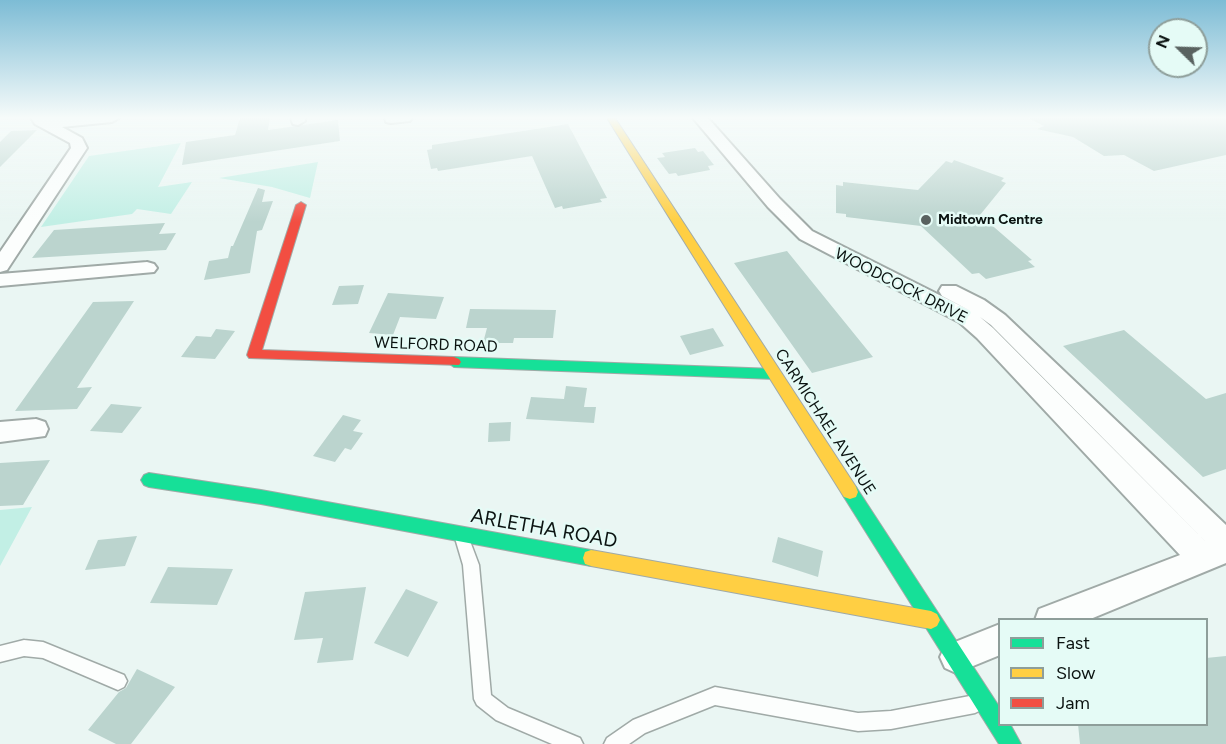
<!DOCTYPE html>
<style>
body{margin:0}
#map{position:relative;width:1226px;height:744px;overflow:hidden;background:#eaf6f3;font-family:Figtree,sans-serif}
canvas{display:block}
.legend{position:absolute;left:998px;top:618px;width:210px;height:108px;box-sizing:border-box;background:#e5fbf6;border:2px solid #8e9e9a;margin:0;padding:8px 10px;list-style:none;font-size:18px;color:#0b1311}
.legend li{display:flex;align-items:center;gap:12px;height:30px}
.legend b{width:30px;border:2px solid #8e9e9a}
.north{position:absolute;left:1148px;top:18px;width:60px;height:60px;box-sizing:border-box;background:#e5fbf6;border:2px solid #8e9e9a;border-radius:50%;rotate:293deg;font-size:16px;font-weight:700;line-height:24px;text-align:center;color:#0b1311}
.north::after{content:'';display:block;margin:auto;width:21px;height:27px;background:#596260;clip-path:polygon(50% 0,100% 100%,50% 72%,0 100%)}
</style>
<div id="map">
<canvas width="1226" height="744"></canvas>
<ul class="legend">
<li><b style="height:8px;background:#16e098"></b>Fast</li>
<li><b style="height:8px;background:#ffcf43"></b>Slow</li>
<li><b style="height:8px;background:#f24e42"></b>Jam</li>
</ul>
<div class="north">N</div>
</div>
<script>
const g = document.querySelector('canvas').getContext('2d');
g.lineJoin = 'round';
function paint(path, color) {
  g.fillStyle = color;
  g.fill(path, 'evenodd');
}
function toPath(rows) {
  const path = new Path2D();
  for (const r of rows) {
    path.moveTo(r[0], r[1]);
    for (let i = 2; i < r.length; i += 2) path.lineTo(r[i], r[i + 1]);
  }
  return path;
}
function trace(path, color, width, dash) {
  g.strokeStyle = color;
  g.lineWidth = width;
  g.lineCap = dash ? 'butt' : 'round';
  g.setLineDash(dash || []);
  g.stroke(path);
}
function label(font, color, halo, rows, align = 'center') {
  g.font = font + ' Figtree,sans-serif';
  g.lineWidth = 5;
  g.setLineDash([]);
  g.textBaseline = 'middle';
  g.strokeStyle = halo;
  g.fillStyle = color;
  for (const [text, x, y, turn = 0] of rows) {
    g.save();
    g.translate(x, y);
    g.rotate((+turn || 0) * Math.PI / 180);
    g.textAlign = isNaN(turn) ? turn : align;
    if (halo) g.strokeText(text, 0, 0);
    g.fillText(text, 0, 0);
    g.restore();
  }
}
const green = toPath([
 [181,143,158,187,192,182,171,214,137,209,132,214,41,227,89,156],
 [318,162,310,198,272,187,219,178],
 [32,507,0,566,0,510]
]);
const building = toPath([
 [240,118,270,118,268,130,338,120,340,141,182,165,186,142,235,135],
 [1028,118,1226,118,1226,155,1154,171,1124,155,1104,156,1073,137,1037,129,1044,126],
 [568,124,607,198,600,199,602,202,563,209,562,206,555,208,532,156,438,171,437,168,431,169,427,150,432,149,432,145],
 [37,130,0,167,0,142,11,131],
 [695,148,698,152,703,151,714,165,708,166,710,170,678,176,676,173,669,174,657,158,665,157,662,153],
 [954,160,1004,178,1001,181,1006,183,980,215,1032,260,1028,261,1035,267,986,279,979,273,972,274,921,226,846,217,846,214,836,213,836,185,843,186,843,182,918,190,946,161,952,163],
 [258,188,265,190,262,202,273,201,262,230,257,231,250,273,204,280,209,261,228,258,231,246,233,246],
 [165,223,159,234,176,233,166,250,32,258,54,230],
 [787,251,873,357,812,373,734,263],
 [364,285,358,304,332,305,339,286],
 [388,293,444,297,436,319,400,317,393,335,369,333],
 [134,301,77,388,92,387,77,409,15,411,93,302],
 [470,309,556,310,553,338,514,338,513,343,483,343,487,328,466,328],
 [713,328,724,346,690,355,680,336],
 [216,329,235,331,215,359,181,357,196,336,211,337],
 [1124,330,1206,399,1226,393,1226,469,1203,477,1063,346],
 [566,386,587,388,584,407,596,407,594,423,526,419,531,397,564,399],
 [111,404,142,407,122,433,90,431],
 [343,415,361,420,353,431,363,433,351,450,345,448,335,462,313,456],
 [511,422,510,441,488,442,489,423],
 [50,460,23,505,0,506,0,463],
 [137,536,125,566,85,570,98,540],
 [778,537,823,551,818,577,772,562],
 [168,567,233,569,217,605,150,603],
 [366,587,353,660,317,663,323,638,294,640,305,592],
 [406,589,438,602,408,657,374,643],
 [1226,656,1226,744,1080,744,1078,724,1206,724,1206,658],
 [137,669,175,687,131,744,116,744,88,730,119,692,126,688]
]);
const lane = toPath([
 [462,531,467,533,479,565,491,695,508,708,580,738,583,744,552,744,496,720,477,705,474,699,463,565,455,538,457,533,462,531],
 [24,640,43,642,124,675,127,681,124,687,118,690,43,658,24,656,0,662,0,646,24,640],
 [715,687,858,713,891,711,975,695,981,698,984,704,981,710,975,713,891,729,858,731,715,705,645,733,629,744,604,744,607,738,633,720,715,687]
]);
const street = toPath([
 [31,118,119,118,112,122,62,127,82,138,87,148,7,270,0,272,0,252,71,148,70,143,35,124,31,118],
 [291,118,305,118,305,121,298,125,293,124,291,118],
 [385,118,412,118,410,121,391,123,386,122,385,118],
 [693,118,708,118,780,199,812,231,971,311,942,296,939,291,942,286,956,286,984,300,1005,315,1226,525,1226,563,1088,620,1035,620,1039,609,1180,555,977,338,959,322,800,239,768,207,693,118],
 [980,317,991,325,1208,544,993,328,980,317],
 [147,262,154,264,157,268,154,272,0,286,0,274,147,262],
 [36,419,45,422,48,429,45,436,0,442,0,422,36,419],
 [1000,624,1000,655,956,673,945,668,940,657,945,646,1000,624]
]);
const fast = toPath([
 [454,357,775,369,782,374,775,379,454,367,447,362,454,357],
 [149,473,261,490,591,550,597,552,599,558,597,564,591,566,261,504,149,487,144,485,141,480,144,475,149,473],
 [850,485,856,487,1000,708,1000,724,1010,724,1021,744,999,744,844,497,842,492,844,487,850,485]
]);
const slow = toPath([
 [607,118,615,118,856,487,858,492,856,497,850,499,844,497,607,118],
 [591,550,931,611,937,614,940,620,937,626,931,629,591,566,585,564,583,558,585,552,591,550]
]);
const jam = toPath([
 [301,202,306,205,262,350,454,357,459,359,461,362,459,365,249,358,247,355,296,205,301,202]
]);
const markers = [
 [926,220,6,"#596260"]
];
const farPoinames = [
 ["Midtown Centre",938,220]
];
const streetNames = [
 ["WOODCOCK DRIVE",901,286,27],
 ["WELFORD ROAD",436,345,2],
 ["CARMICHAEL AVENUE",825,422,57]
];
const nearStreetnames = [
 ["ARLETHA ROAD",544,529,10]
];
paint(green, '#c2efe5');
paint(building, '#bbd4ce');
trace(lane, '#a0aaa7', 3);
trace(street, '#a0aaa7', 4);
trace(fast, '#a0aaa7', 2);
trace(slow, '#a0aaa7', 2);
trace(jam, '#a0aaa7', 2);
paint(lane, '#fcfefd');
paint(street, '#fcfefd');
paint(fast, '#16e098');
paint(slow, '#ffcf43');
paint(jam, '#f24e42');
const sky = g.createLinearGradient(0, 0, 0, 222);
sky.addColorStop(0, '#7dbcd5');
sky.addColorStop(0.53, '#f6fbfa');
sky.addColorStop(1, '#f6fbfa00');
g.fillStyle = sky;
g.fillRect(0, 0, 1226, 222);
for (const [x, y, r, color] of markers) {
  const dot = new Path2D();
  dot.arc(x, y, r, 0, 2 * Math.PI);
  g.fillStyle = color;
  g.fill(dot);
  trace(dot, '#e5fbf6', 2);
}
label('bold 14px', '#0b1311', '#e5fbf6', farPoinames, 'left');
label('16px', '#0b1311', '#e5fbf6', streetNames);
label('20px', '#0b1311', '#e5fbf6', nearStreetnames);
</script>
